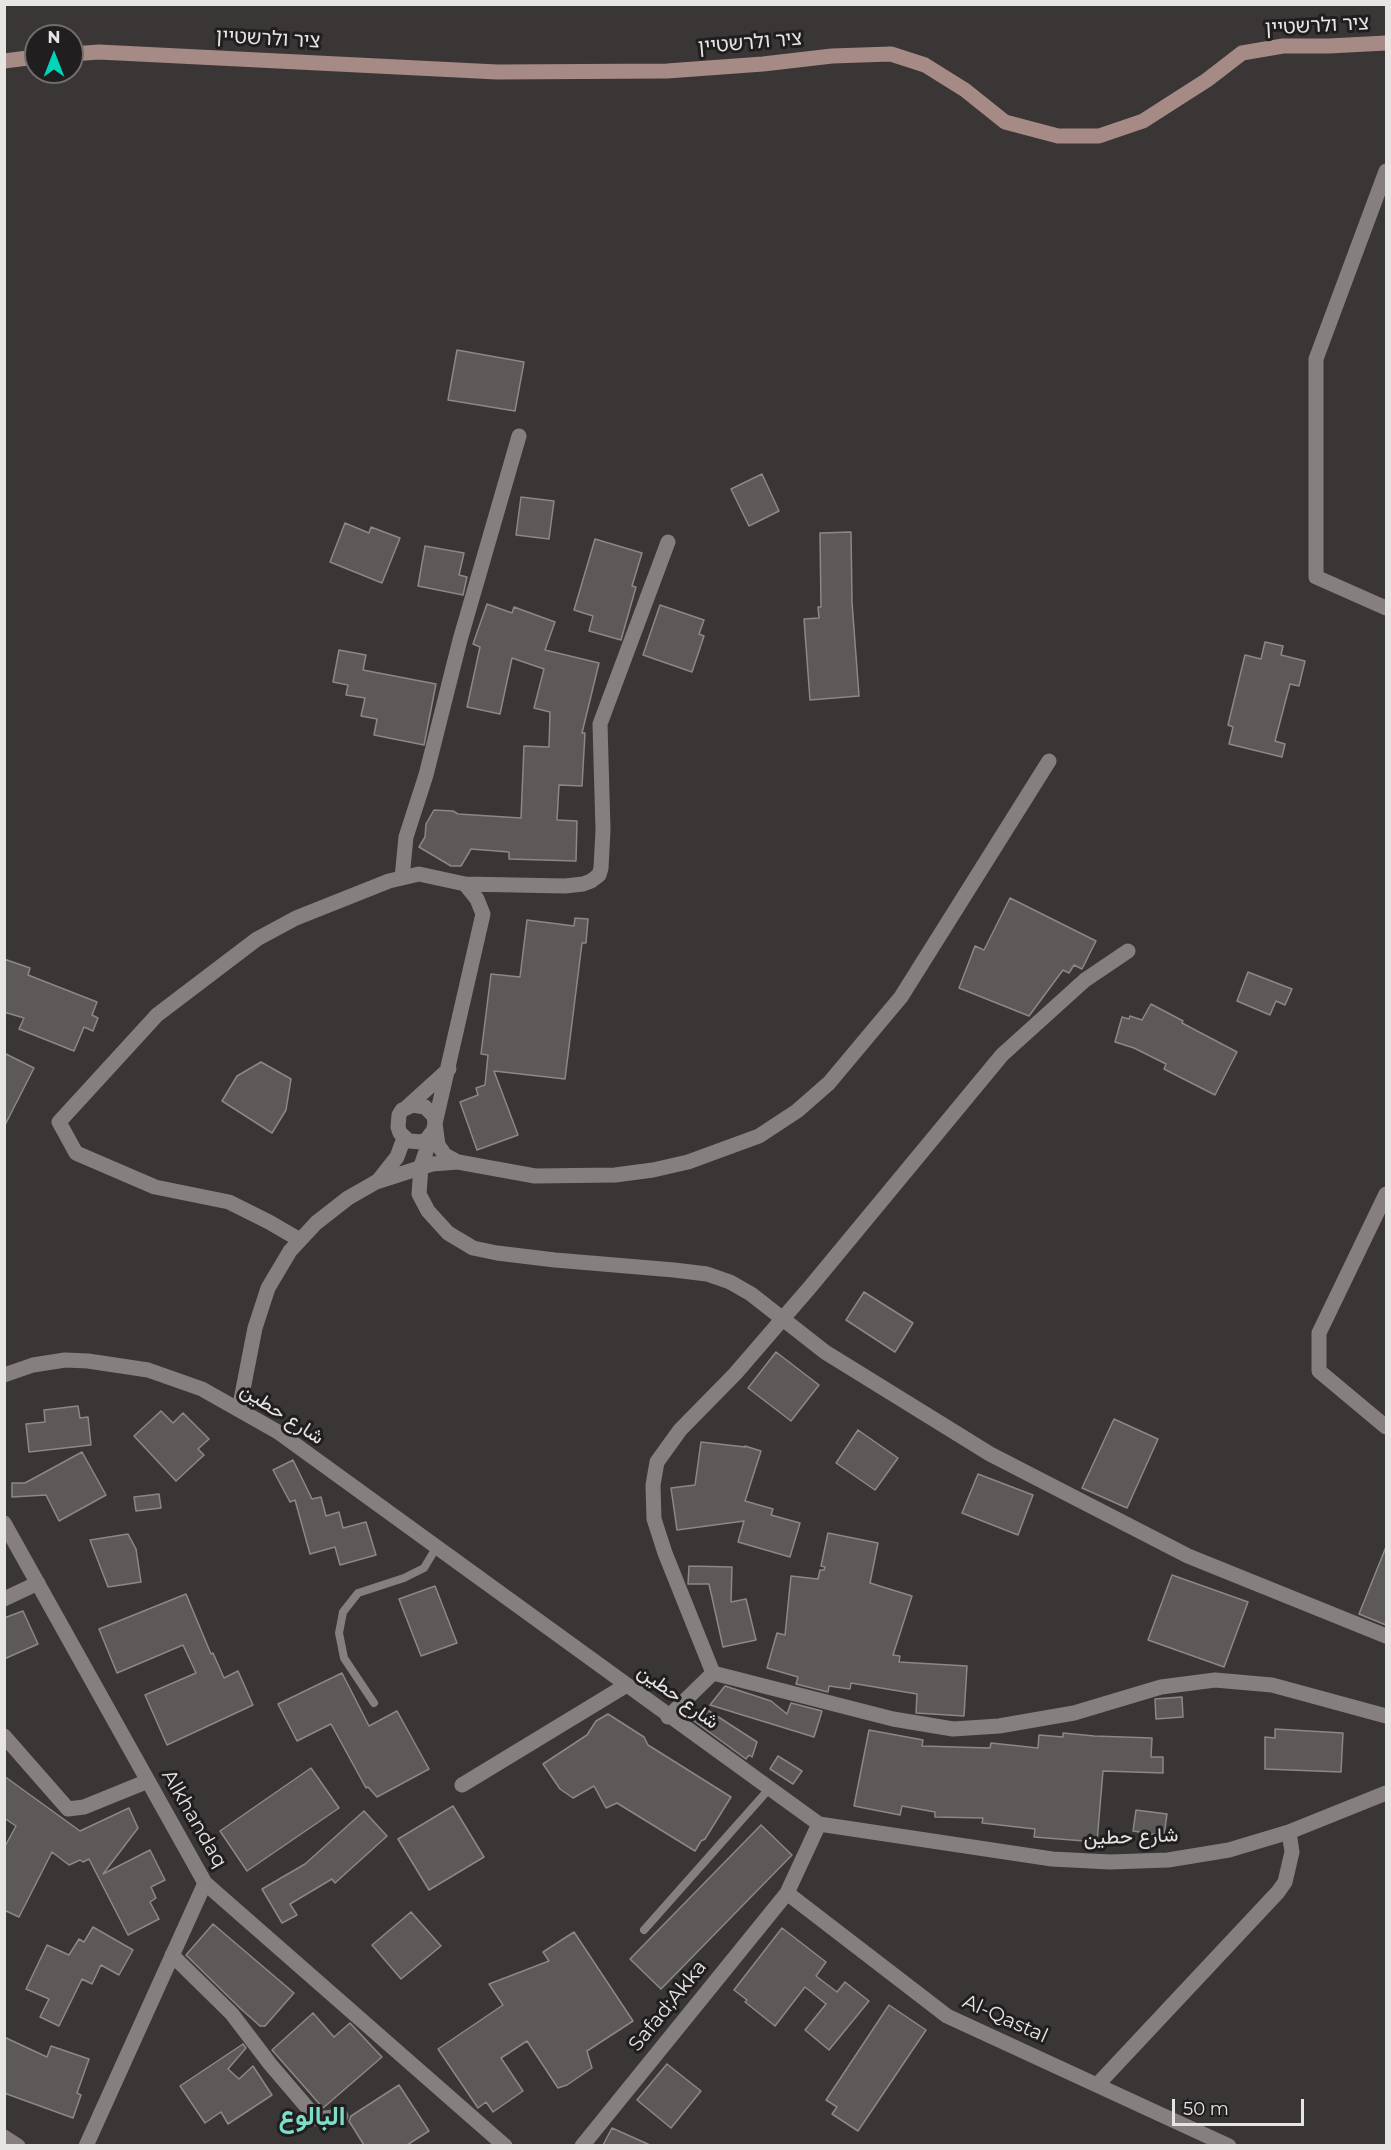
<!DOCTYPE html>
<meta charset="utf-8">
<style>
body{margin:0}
#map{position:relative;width:1391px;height:2150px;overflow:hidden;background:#3b3636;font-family:Montserrat,sans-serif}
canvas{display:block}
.frame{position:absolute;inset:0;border:6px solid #e7e4e4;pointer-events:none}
.north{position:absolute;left:24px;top:24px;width:60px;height:60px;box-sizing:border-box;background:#201e1e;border:2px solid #706d6d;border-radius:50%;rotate:0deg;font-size:16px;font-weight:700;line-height:24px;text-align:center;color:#e7e4e4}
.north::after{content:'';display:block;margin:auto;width:21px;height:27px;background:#00d5b7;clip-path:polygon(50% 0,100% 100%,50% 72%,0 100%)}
.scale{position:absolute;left:1172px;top:2099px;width:132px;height:27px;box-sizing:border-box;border:3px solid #e7e4e4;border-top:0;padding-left:8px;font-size:18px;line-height:21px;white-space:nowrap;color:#e7e4e4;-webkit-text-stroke:4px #201e1e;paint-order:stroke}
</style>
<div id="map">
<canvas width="1391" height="2150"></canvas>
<div class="frame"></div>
<div class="north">N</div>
<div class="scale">50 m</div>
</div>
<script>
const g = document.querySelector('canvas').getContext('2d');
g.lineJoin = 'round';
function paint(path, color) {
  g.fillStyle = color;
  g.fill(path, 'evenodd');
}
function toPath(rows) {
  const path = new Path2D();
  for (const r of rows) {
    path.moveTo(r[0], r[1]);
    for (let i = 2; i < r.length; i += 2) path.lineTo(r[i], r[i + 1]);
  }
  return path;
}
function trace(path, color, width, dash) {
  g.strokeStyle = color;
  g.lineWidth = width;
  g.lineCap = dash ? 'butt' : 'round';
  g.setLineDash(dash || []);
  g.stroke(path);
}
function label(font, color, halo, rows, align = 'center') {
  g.font = font + ' Montserrat,Vazirmatn,"Noto Sans Hebrew",sans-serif';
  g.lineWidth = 6;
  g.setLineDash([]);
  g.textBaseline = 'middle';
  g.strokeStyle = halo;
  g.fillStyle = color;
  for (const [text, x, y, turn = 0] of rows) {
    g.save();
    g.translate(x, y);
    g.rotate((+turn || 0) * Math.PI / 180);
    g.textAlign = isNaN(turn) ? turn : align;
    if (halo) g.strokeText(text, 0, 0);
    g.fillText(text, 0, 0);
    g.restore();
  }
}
const building = toPath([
 [457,350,524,362,515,411,448,400,457,350],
 [762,474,779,511,749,526,731,489,762,474],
 [521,497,554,501,549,539,516,535,521,497],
 [345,523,369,533,371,527,400,538,382,583,330,562,345,523],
 [851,532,852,602,859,696,810,700,804,619,819,618,818,607,821,607,820,533,851,532],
 [595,539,642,553,632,586,636,587,621,640,589,631,593,616,574,610,595,539],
 [425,546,464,553,459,575,467,577,463,595,418,586,425,546],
 [487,604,512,613,514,607,555,622,545,650,599,663,582,733,585,733,582,786,559,785,557,820,577,821,576,861,509,859,509,852,471,849,461,866,451,866,419,847,425,837,426,824,434,810,453,811,458,814,521,818,524,746,549,747,550,712,534,708,544,669,512,658,500,714,467,707,480,647,473,644,487,604],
 [660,605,704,620,699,634,704,636,692,672,643,655,660,605],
 [1265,642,1283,646,1281,655,1305,661,1299,686,1290,684,1275,741,1285,744,1282,757,1229,744,1233,727,1228,725,1245,655,1261,659,1265,642],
 [339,650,366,655,363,670,436,684,424,745,374,735,377,719,361,716,365,698,346,695,348,685,333,682,339,650],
 [1010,898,1096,941,1082,969,1074,965,1069,973,1063,970,1029,1016,959,988,975,946,984,950,1010,898],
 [575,918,588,919,586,943,582,943,565,1079,494,1071,518,1135,477,1150,460,1102,478,1095,476,1088,485,1085,488,1055,481,1054,491,974,520,977,527,920,574,926,575,918],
 [4,959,30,968,28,975,97,1002,92,1015,98,1018,93,1031,84,1027,74,1051,19,1029,24,1018,4,1012,4,959],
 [1248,972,1292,989,1285,1005,1276,1001,1270,1015,1237,1001,1248,972],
 [1151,1004,1183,1021,1182,1023,1237,1052,1215,1095,1164,1069,1166,1064,1134,1048,1115,1042,1122,1017,1129,1019,1130,1016,1142,1020,1151,1004],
 [4,1053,34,1068,4,1127,4,1053],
 [261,1062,291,1079,286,1110,272,1133,222,1101,237,1076,261,1062],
 [864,1292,913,1323,895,1352,846,1320,864,1292],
 [776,1352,819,1385,791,1421,748,1388,776,1352],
 [78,1406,80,1418,88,1417,91,1445,29,1452,26,1424,45,1422,44,1410,78,1406],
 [161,1411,173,1423,183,1413,209,1439,198,1449,204,1455,176,1481,134,1436,161,1411],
 [1114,1419,1158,1439,1127,1508,1082,1488,1114,1419],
 [858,1430,898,1458,875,1490,836,1463,858,1430],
 [701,1442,745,1447,745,1446,761,1451,745,1501,773,1509,771,1515,800,1523,790,1557,738,1542,744,1521,677,1530,671,1488,695,1485,701,1442],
 [82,1452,106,1495,59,1521,46,1495,12,1497,12,1483,25,1483,82,1452],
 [293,1460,312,1499,321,1497,326,1516,339,1512,343,1528,366,1522,376,1555,340,1565,335,1547,310,1554,295,1500,290,1502,273,1470,293,1460],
 [978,1474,1033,1495,1018,1535,962,1513,978,1474],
 [159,1494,161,1508,136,1511,134,1497,159,1494],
 [828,1533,878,1543,870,1583,912,1596,893,1655,900,1656,899,1662,967,1666,964,1716,916,1713,917,1694,851,1683,850,1689,829,1686,828,1692,796,1684,798,1677,767,1668,777,1633,785,1635,791,1576,818,1579,820,1570,824,1570,825,1567,821,1566,828,1533],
 [128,1534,136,1549,141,1582,108,1587,90,1540,128,1534],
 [1386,1547,1386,1625,1359,1614,1386,1547],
 [689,1566,732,1567,731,1602,746,1599,756,1640,723,1647,709,1584,688,1584,689,1566],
 [1172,1575,1248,1602,1224,1667,1148,1640,1172,1575],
 [435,1586,457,1643,421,1656,399,1599,435,1586],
 [186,1594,211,1654,213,1653,224,1678,238,1671,253,1705,167,1745,145,1695,196,1673,183,1645,117,1673,99,1629,186,1594],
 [23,1611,38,1644,4,1659,4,1618,23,1611],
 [342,1673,369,1726,397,1711,429,1769,377,1797,368,1787,366,1788,331,1724,297,1741,278,1704,342,1673],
 [725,1686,771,1701,787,1714,791,1703,822,1711,814,1737,710,1705,725,1686],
 [1182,1697,1183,1717,1156,1719,1155,1699,1182,1697],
 [703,1707,757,1742,752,1757,749,1755,746,1759,694,1721,703,1707],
 [608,1714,644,1737,648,1745,731,1797,705,1839,701,1841,695,1851,617,1803,606,1808,594,1786,573,1798,560,1789,543,1764,587,1735,596,1721,608,1714],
 [1275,1729,1343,1733,1341,1772,1265,1769,1265,1737,1275,1738,1275,1729],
 [869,1730,923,1740,922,1746,990,1748,991,1743,1038,1748,1039,1735,1063,1737,1063,1733,1094,1736,1152,1738,1151,1757,1163,1757,1163,1773,1103,1771,1097,1842,1034,1837,1035,1829,982,1823,983,1818,935,1817,935,1812,902,1806,900,1815,854,1806,869,1730],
 [778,1756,802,1771,793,1784,770,1769,778,1756],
 [311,1768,339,1808,247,1871,220,1831,311,1768],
 [4,1776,80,1831,129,1808,138,1828,103,1874,150,1850,165,1880,151,1887,156,1898,150,1902,159,1919,128,1935,89,1859,83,1862,80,1860,69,1865,52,1852,19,1917,4,1910,4,1848,16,1826,4,1818,4,1776],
 [453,1806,484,1857,429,1890,398,1839,453,1806],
 [1136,1810,1167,1814,1164,1836,1133,1831,1136,1810],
 [364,1811,387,1836,335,1883,332,1879,290,1904,297,1915,282,1923,262,1889,305,1864,364,1811],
 [761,1825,792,1855,661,1989,630,1959,761,1825],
 [411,1912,441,1946,401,1979,372,1945,411,1912],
 [213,1924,294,1993,265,2026,260,2026,241,2009,186,1955,213,1924],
 [93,1927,133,1950,119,1975,101,1965,92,1984,82,1979,59,2026,40,2017,49,1999,26,1989,47,1945,69,1955,79,1939,84,1942,93,1927],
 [782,1928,826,1962,816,1976,837,1992,845,1982,869,2001,829,2050,805,2030,826,2004,805,1987,775,2026,745,2002,747,2000,734,1990,782,1928],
 [574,1932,633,2021,587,2051,592,2068,567,2085,558,2088,527,2041,501,2058,523,2091,493,2112,486,2102,478,2108,438,2049,503,2005,489,1984,549,1961,543,1952,574,1932],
 [889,2005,926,2030,858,2131,832,2114,837,2107,826,2100,889,2005],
 [313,2013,334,2037,350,2023,382,2057,323,2108,272,2050,313,2013],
 [4,2037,47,2057,51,2046,89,2059,77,2093,81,2095,73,2118,4,2093,4,2037],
 [243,2044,246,2048,228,2069,239,2079,253,2066,272,2095,228,2124,221,2112,205,2123,180,2086,243,2044],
 [667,2064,701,2091,671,2128,637,2100,667,2064],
 [399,2085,429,2131,407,2145,364,2145,349,2121,351,2116,399,2085],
 [612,2128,650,2145,603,2145,612,2128]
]);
const lane = toPath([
 [374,1703,344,1658,339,1633,343,1612,358,1593,404,1578,424,1568,436,1548],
 [644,1930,769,1789]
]);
const street = toPath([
 [1386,171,1316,359,1316,577,1386,608],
 [402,878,406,837,426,775,460,640,519,436],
 [465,884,477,899,483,914,434,1128,421,1166,419,1194,428,1211,448,1233,473,1248,497,1253,555,1260,674,1270,707,1274,730,1282,751,1294,825,1352,990,1454,1188,1556,1386,1636],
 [407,1107,449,1069],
 [433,1131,427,1139,422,1142,409,1141,400,1133,398,1127,399,1115,402,1110,413,1105,425,1107,434,1116,438,1145,445,1155,458,1162],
 [378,1181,397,1157,404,1138],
 [1386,1194,1319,1333,1319,1371,1386,1427],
 [300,1240,269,1222,229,1202,155,1187,76,1153,59,1122,157,1015,257,939,296,918,389,881,419,874,465,884,565,886,583,884,591,881,599,875,601,868,603,830,600,724,668,542],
 [4,1375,33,1365,65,1360,88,1361,148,1370,202,1389,278,1432,819,1824,1052,1859,1110,1862,1168,1860,1229,1850,1289,1832,1386,1793],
 [239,1410,255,1328,268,1288,290,1251,316,1223,348,1198,376,1182,432,1164,458,1162,535,1176,615,1175,653,1170,688,1162,759,1136,797,1111,829,1083,901,997,1049,761],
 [4,1523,205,1883,505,2146],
 [4,1599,38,1583],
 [713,1673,665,1553,654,1519,653,1485,657,1462,680,1430,735,1374,811,1286,1002,1055,1085,980,1128,951],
 [668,1717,713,1673,893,1719,953,1729,999,1726,1074,1713,1161,1687,1215,1680,1272,1685,1386,1716],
 [4,1736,68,1809,84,1807,148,1781],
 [462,1785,625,1686],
 [787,1893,947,2016,1229,2146],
 [172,1955,232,2014,270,2064,317,2119,341,2116],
 [1098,2084,1278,1892,1285,1882,1292,1852,1289,1832],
 [4,2137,18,2146],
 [86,2146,205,1883],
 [582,2146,787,1893,819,1824]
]);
const secondary = toPath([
 [72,54,99,52,497,72,667,71,763,64,832,56,891,54,925,65,965,90,1005,122,1058,136,1099,136,1143,121,1207,80,1242,53,1283,46,1329,46,1386,43],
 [4,61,36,57]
]);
const streetNames = [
 ["ציר ולרשטיין",1317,26,-3],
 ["ציר ולרשטיין",268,39,3],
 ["ציר ולרשטיין",750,43,-5],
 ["شارع حطين",282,1414,33],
 ["شارع حطين",678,1697,36],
 ["Alkhandaq",194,1819,60],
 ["شارع حطين",1131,1837,-2],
 ["Safad;Akka",668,2006,-51],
 ["Al-Qastal",1005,2019,24]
];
const districtNames = [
 ["البالوع",312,2117]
];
paint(building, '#5e5959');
trace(building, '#8d8787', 1.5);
trace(lane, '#85807f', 8);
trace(street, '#85807f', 15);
trace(secondary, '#a58a86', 15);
label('20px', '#e7e4e4', '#201e1e', streetNames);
label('bold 26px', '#7bdfc9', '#201e1e', districtNames);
</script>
